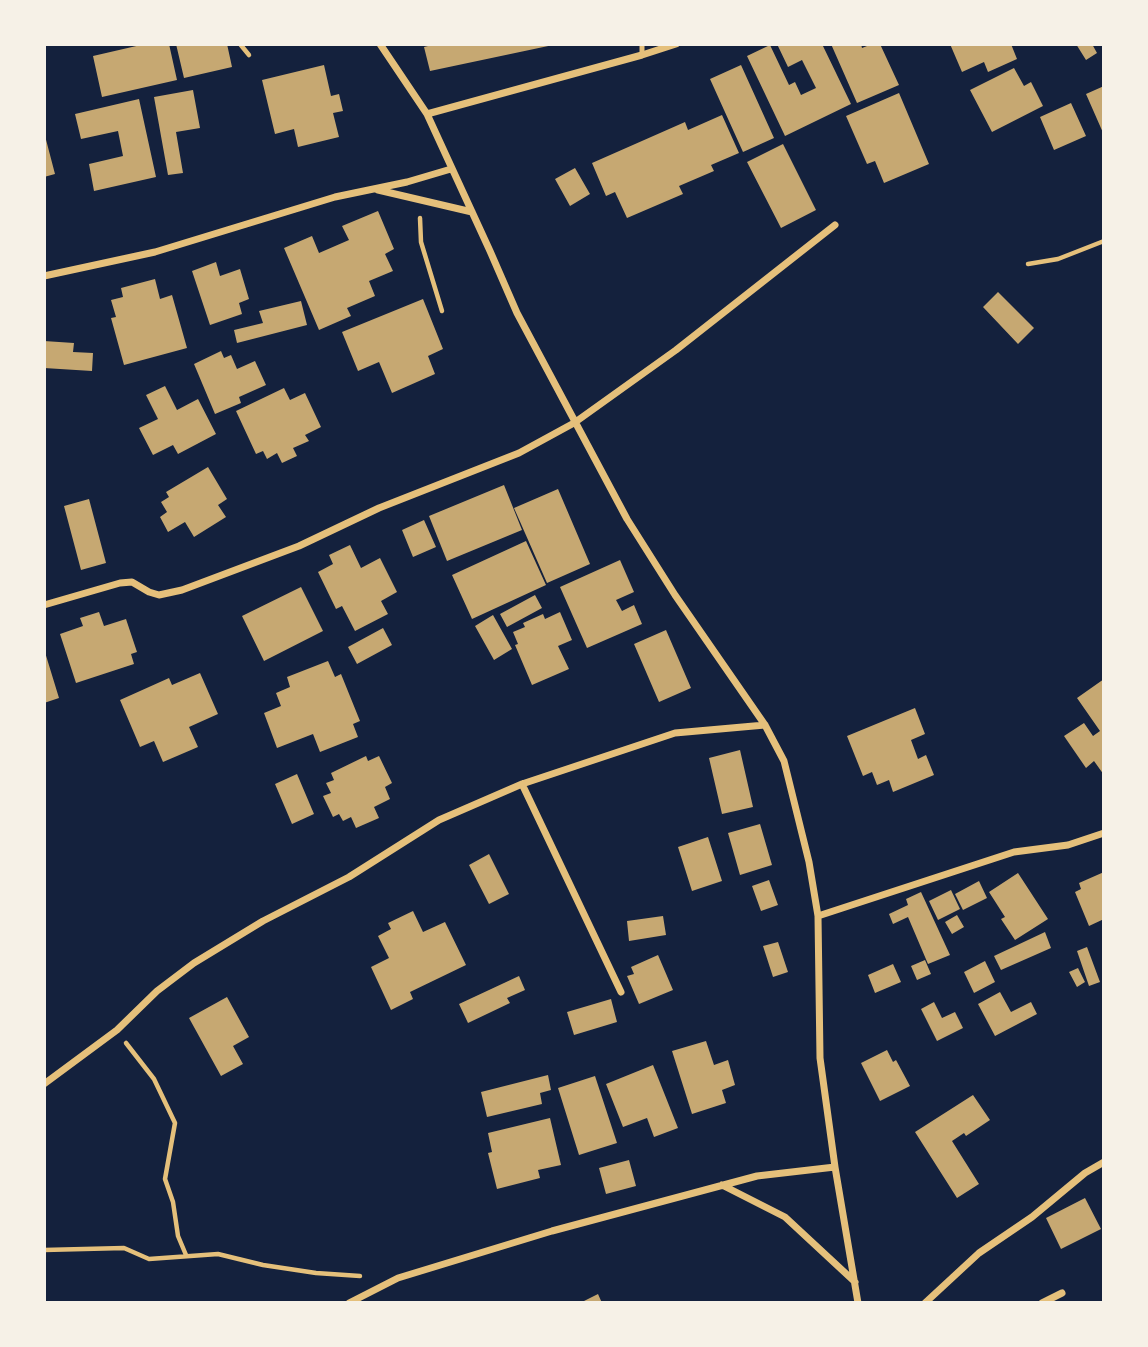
<!DOCTYPE html>
<style>
body{margin:0}
#map{position:relative;width:1148px;height:1347px;overflow:hidden;background:#14213d;font-family:Commissioner,sans-serif}
canvas{display:block}
.frame{position:absolute;inset:0;border:46px solid #f6f1e7;pointer-events:none}
</style>
<div id="map">
<canvas width="1148" height="1347"></canvas>
<div class="frame"></div>
</div>
<script>
const g = document.querySelector('canvas').getContext('2d');
g.lineJoin = 'round';
function paint(path, color) {
  g.fillStyle = color;
  g.fill(path, 'evenodd');
}
function toPath(rows) {
  const path = new Path2D();
  for (const r of rows) {
    path.moveTo(r[0], r[1]);
    for (let i = 2; i < r.length; i += 2) path.lineTo(r[i], r[i + 1]);
  }
  return path;
}
function trace(path, color, width, dash) {
  g.strokeStyle = color;
  g.lineWidth = width;
  g.lineCap = dash ? 'butt' : 'round';
  g.setLineDash(dash || []);
  g.stroke(path);
}
const building = toPath([
 [145,44,169,44,177,80,102,97,93,56],
 [176,44,227,44,232,67,184,78],
 [436,44,553,44,553,45,430,71,424,47],
 [777,44,822,44,851,104,785,136,747,56,770,45,789,85,795,82,801,95,816,88,802,60,788,67],
 [831,44,861,44,862,48,872,44,880,44,899,85,857,103],
 [950,44,1011,44,1017,59,988,72,984,62,962,72],
 [1076,44,1092,44,1097,53,1086,60],
 [324,65,331,96,339,94,343,111,333,113,339,137,298,147,294,129,275,134,262,80],
 [741,65,774,138,743,152,710,79],
 [1014,68,1024,86,1031,82,1043,106,992,132,970,90],
 [1104,86,1104,135,1086,94],
 [193,90,200,128,176,132,183,173,168,175,154,97],
 [899,93,929,164,884,183,875,161,867,164,846,116],
 [139,99,156,177,94,191,89,164,123,156,118,131,81,139,75,114],
 [1071,103,1086,136,1054,150,1040,117],
 [722,115,739,153,711,165,714,171,679,186,683,194,627,218,615,192,606,196,592,163,685,122,688,130],
 [44,132,55,174,44,177],
 [783,144,816,210,781,228,747,162],
 [575,168,590,194,570,206,555,179],
 [378,211,394,249,385,254,393,271,369,281,375,296,347,308,351,316,319,330,284,248,312,236,319,253,349,240,342,226],
 [216,262,220,276,240,269,249,299,239,303,242,314,210,325,192,271],
 [155,279,160,299,172,295,187,348,124,365,111,318,116,317,111,300,123,297,121,288],
 [998,292,1034,328,1018,344,983,307],
 [423,299,443,349,428,356,435,374,392,393,379,362,358,371,342,332],
 [301,301,307,325,237,343,234,330,263,323,259,311],
 [44,341,74,343,73,352,93,353,92,371,44,368],
 [221,351,224,358,231,355,237,369,255,361,266,385,239,397,241,403,215,414,194,364],
 [165,386,177,410,198,399,216,434,178,454,173,445,153,455,139,428,158,419,146,395],
 [284,388,290,400,305,393,321,427,305,435,309,441,293,448,297,456,282,463,277,453,267,459,263,451,256,454,236,411],
 [208,467,227,499,218,505,226,517,194,537,185,522,168,532,160,517,167,512,161,502,169,497,166,492],
 [504,485,522,530,447,561,429,516],
 [558,489,590,564,547,583,514,508],
 [89,499,106,563,81,570,64,506],
 [424,520,436,547,413,557,402,530],
 [526,541,546,585,472,619,452,575],
 [350,545,361,568,380,558,397,592,381,601,388,614,355,631,342,606,336,609,318,572,333,564,329,555],
 [620,560,634,592,616,600,622,611,634,605,642,624,587,648,560,587],
 [301,587,323,631,264,661,242,616],
 [535,595,542,608,507,627,500,614],
 [99,612,104,626,126,619,137,652,131,654,134,664,76,683,60,634,83,626,80,618],
 [560,612,572,640,558,646,569,669,532,685,515,645,518,644,513,632,525,627,523,623,543,614,545,619],
 [493,615,512,649,494,660,475,626],
 [383,628,392,645,357,664,348,647],
 [666,630,691,688,659,702,634,644],
 [44,649,59,698,44,703],
 [328,661,335,677,341,674,360,721,353,724,358,737,320,752,313,734,277,748,264,713,281,706,276,693,290,687,287,677],
 [200,673,218,714,189,727,198,747,163,762,154,741,140,747,120,700,169,678,172,685],
 [1104,679,1104,775,1094,761,1086,768,1064,736,1084,723,1093,736,1100,731,1077,698],
 [915,708,925,734,911,740,918,759,926,755,934,775,893,792,889,780,877,785,872,772,863,776,847,736],
 [740,750,753,807,722,814,709,758],
 [366,756,368,761,379,756,392,783,385,787,390,799,374,807,379,818,356,828,351,817,343,821,339,814,333,817,323,796,331,793,326,783,334,780,331,773],
 [297,774,314,814,292,824,275,784],
 [760,824,772,865,740,875,728,833],
 [708,837,722,881,692,891,678,847],
 [489,854,509,894,489,904,469,865],
 [1104,872,1104,919,1089,926,1075,892,1081,889,1079,883],
 [1018,873,1048,919,1015,940,1001,919,1005,917,989,892],
 [769,880,778,905,761,911,752,886],
 [979,881,987,898,963,910,955,894],
 [951,890,960,909,938,920,929,901],
 [921,892,950,955,928,964,908,917,893,924,889,914,908,905,906,899],
 [413,911,423,932,445,922,466,965,410,992,413,999,391,1010,371,967,389,958,378,936,391,929,388,923],
 [957,915,964,927,952,934,945,922],
 [663,916,666,935,629,941,627,921],
 [1045,932,1051,948,1001,970,994,956],
 [778,942,788,972,773,977,763,946],
 [1087,947,1100,982,1089,986,1077,951],
 [658,955,673,990,639,1004,627,976,634,974,631,967],
 [925,960,931,974,917,980,911,966],
 [985,961,995,982,974,993,964,972],
 [893,964,901,982,875,993,868,975],
 [1078,968,1085,982,1077,987,1069,972],
 [519,976,525,990,507,998,510,1003,468,1023,459,1004],
 [1000,992,1011,1012,1031,1002,1037,1014,995,1036,978,1004],
 [227,997,249,1037,233,1046,243,1064,221,1076,189,1018],
 [611,999,617,1022,574,1035,567,1012],
 [934,1002,942,1018,955,1012,963,1028,937,1041,921,1009],
 [706,1041,714,1065,728,1060,735,1085,722,1090,726,1103,692,1114,672,1051],
 [887,1050,893,1062,896,1060,910,1086,880,1101,861,1063],
 [653,1065,678,1128,654,1137,647,1118,623,1127,606,1084],
 [548,1075,551,1090,540,1093,542,1104,487,1117,481,1092],
 [595,1076,617,1143,579,1155,558,1088],
 [973,1095,990,1120,966,1136,964,1133,952,1141,979,1184,957,1198,915,1132],
 [550,1118,561,1165,538,1170,540,1178,497,1189,488,1153,492,1152,488,1133],
 [629,1160,636,1186,606,1194,599,1168],
 [1085,1198,1101,1229,1061,1249,1046,1218],
 [598,1294,602,1303,580,1303]
]);
const path = toPath([
 [240,44,249,55],
 [420,218,421,242,442,311],
 [1028,264,1058,259,1104,241],
 [126,1043,154,1079,175,1123,165,1179,173,1202,178,1236,186,1255],
 [44,1250,124,1248,149,1259,218,1254,263,1265,316,1273,360,1276]
]);
const service = toPath([
 [642,44,642,55]
]);
const minor = toPath([
 [380,44,427,114,490,251,517,313,627,519,675,595,765,725,784,761,809,862,818,916,820,1058,835,1167,858,1303],
 [427,114,642,55,676,44],
 [378,190,472,212],
 [44,276,155,252,335,197,407,182,451,169],
 [44,605,120,583,132,582,149,592,159,595,182,590,299,546,379,508,519,453,574,423,676,350,835,225],
 [522,784,621,992],
 [818,916,1014,852,1068,845,1104,833],
 [44,1084,117,1030,157,991,194,963,263,921,349,877,439,820,522,784,675,733,765,725],
 [722,1185,785,1217,855,1282],
 [349,1303,398,1278,552,1231,757,1176,835,1167],
 [925,1303,979,1253,1032,1217,1085,1173,1104,1162],
 [1042,1303,1062,1293]
]);
paint(building, '#c6a872');
trace(path, '#e5c07b', 4.5);
trace(service, '#e5c07b', 5);
trace(minor, '#e5c07b', 7);
</script>
